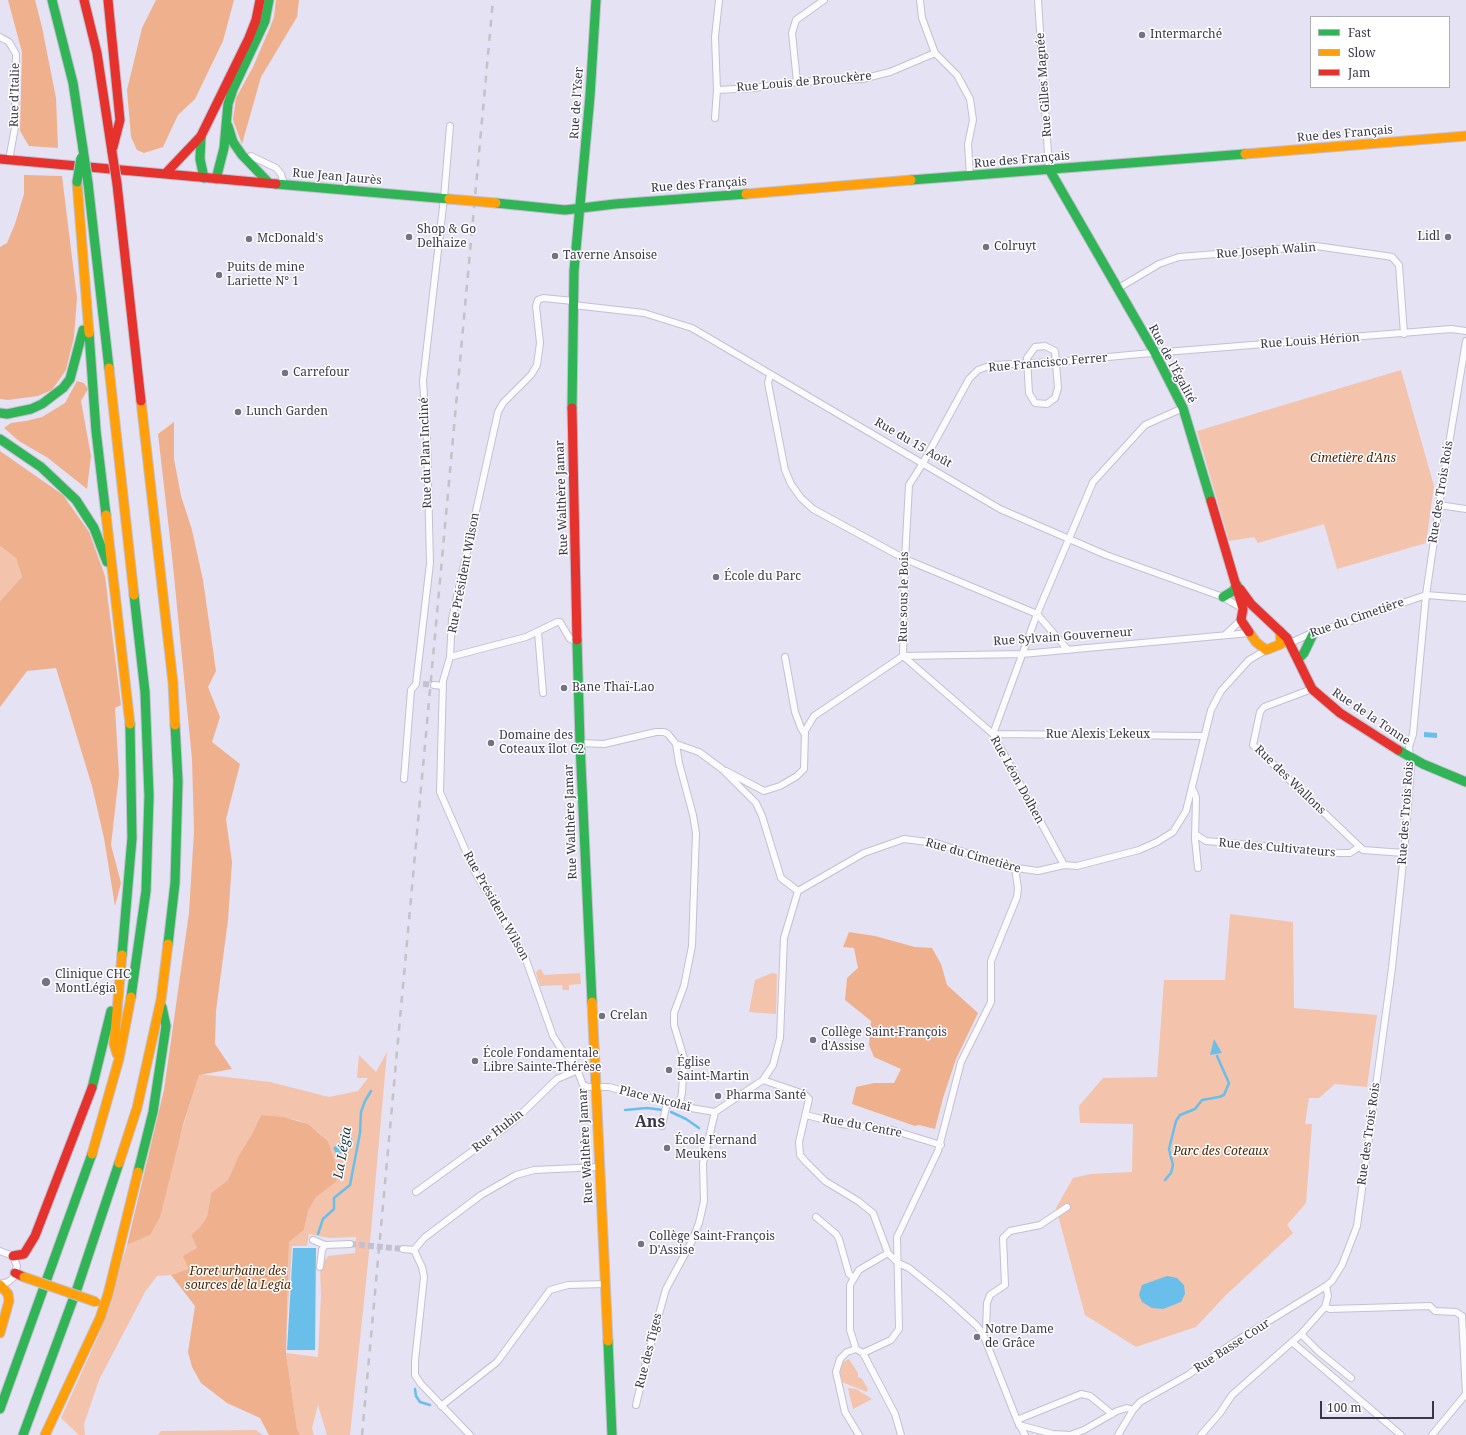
<!DOCTYPE html>
<meta charset="utf-8">
<style>
body{margin:0}
#map{position:relative;width:1466px;height:1435px;overflow:hidden;background:#e5e2f4;font-family:"Noto Serif",serif}
canvas{display:block}
.legend{position:absolute;left:1310px;top:16px;width:140px;height:72px;box-sizing:border-box;background:#fff;border:1px solid #b0afb7;margin:0;padding:5px 7px;list-style:none;font-size:12px;color:#39364a}
.legend li{display:flex;align-items:center;gap:8px;height:20px}
.legend b{width:20px;border:1px solid #b0afb7}
.scale{position:absolute;left:1320px;top:1401px;width:114px;height:18px;box-sizing:border-box;border:2px solid #39364a;border-top:0;padding-left:5px;font-size:12px;line-height:14px;white-space:nowrap;color:#39364a;-webkit-text-stroke:3px #fff;paint-order:stroke}
</style>
<div id="map">
<canvas width="1466" height="1435"></canvas>
<ul class="legend">
<li><b style="height:5px;background:#30b455"></b>Fast</li>
<li><b style="height:5px;background:#ff9f0a"></b>Slow</li>
<li><b style="height:5px;background:#e5322d"></b>Jam</li>
</ul>
<div class="scale">100 m</div>
</div>
<script>
const g = document.querySelector('canvas').getContext('2d');
g.lineJoin = 'round';
function paint(path, color) {
  g.fillStyle = color;
  g.fill(path, 'evenodd');
}
function toPath(rows) {
  const path = new Path2D();
  for (const r of rows) {
    path.moveTo(r[0], r[1]);
    for (let i = 2; i < r.length; i += 2) path.lineTo(r[i], r[i + 1]);
  }
  return path;
}
function trace(path, color, width, dash) {
  g.strokeStyle = color;
  g.lineWidth = width;
  g.lineCap = dash ? 'butt' : 'round';
  g.setLineDash(dash || []);
  g.stroke(path);
}
function label(font, color, halo, rows, align = 'center') {
  g.font = font + ' "Noto Serif",serif';
  g.lineWidth = 3;
  g.setLineDash([]);
  g.textBaseline = 'middle';
  g.strokeStyle = halo;
  g.fillStyle = color;
  for (const [text, x, y, turn = 0] of rows) {
    g.save();
    g.translate(x, y);
    g.rotate((+turn || 0) * Math.PI / 180);
    g.textAlign = isNaN(turn) ? turn : align;
    if (halo) g.strokeText(text, 0, 0);
    g.fillText(text, 0, 0);
    g.restore();
  }
}
const green = toPath([
 [1401,370,1434,486,1426,543,1337,569,1324,524,1258,543,1254,537,1229,541,1197,431],
 [0,546,16,558,22,577,0,601],
 [1230,914,1293,922,1294,1008,1377,1015,1367,1087,1335,1084,1319,1098,1309,1098,1305,1124,1312,1124,1306,1203,1287,1225,1293,1233,1226,1295,1196,1327,1136,1347,1085,1315,1056,1208,1073,1178,1091,1174,1132,1172,1133,1124,1080,1123,1079,1106,1103,1078,1157,1077,1164,980,1225,980],
 [541,969,544,975,580,973,581,984,569,985,569,990,563,990,562,985,540,986,536,973,538,970],
 [772,973,777,974,776,1014,749,1012,755,980],
 [387,1052,369,1253,350,1435,327,1435,318,1405,312,1428,314,1435,300,1435,297,1429,286,1353,318,1357,321,1295,320,1267,328,1256,355,1253,356,1237,329,1238,309,1234,307,1246,292,1246,287,1325,289,1242,304,1230,308,1211,316,1197,336,1182,328,1141,319,1133,308,1124,297,1120,261,1115,252,1134,239,1155,228,1180,211,1193,207,1217,200,1227,191,1235,197,1248,189,1270,171,1275,157,1276,145,1292,99,1380,84,1424,85,1435,79,1435,61,1418,99,1334,127,1245,150,1235,199,1074,270,1082,329,1097,358,1091,368,1078,357,1078,359,1055,376,1072],
 [849,1359,858,1373,858,1377,862,1379,868,1389,867,1392,842,1382,841,1379,840,1369,843,1362],
 [848,1388,856,1389,872,1399,853,1409],
 [256,1430,263,1435,158,1435,161,1431]
]);
const forest = toPath([
 [8,0,35,0,42,27,56,98,58,148,29,146,20,131,22,52],
 [156,0,234,0,223,41,195,99,178,115,163,147,144,153,137,150,131,137,127,90,142,28],
 [276,0,299,0,297,17,261,77,242,144,233,120,236,98,253,67,269,30,274,17],
 [24,175,62,176,77,298,74,337,66,370,52,390,38,396,8,400,0,399,0,247,7,243,15,224,24,194],
 [77,381,84,383,88,389,81,401,91,456,87,489,48,458,19,441,4,428,11,423,26,421,42,417,65,403],
 [174,422,174,459,181,496,192,530,203,580,216,671,208,687,220,717,212,742,240,764,226,819,232,862,228,920,216,1011,215,1044,232,1069,199,1075,183,1125,160,1217,150,1235,127,1245,164,1090,189,913,194,831,192,759,172,556,158,434],
 [0,451,63,495,89,532,105,576,121,705,115,708,119,775,111,845,121,883,115,906,104,838,92,786,56,668,27,671,0,707,0,601,22,577,16,558,0,546],
 [849,932,875,936,915,947,932,948,941,964,947,985,978,1013,956,1059,943,1098,935,1129,919,1125,915,1126,852,1104,856,1087,874,1083,894,1083,901,1069,874,1057,869,1045,871,1021,845,1000,847,978,858,968,854,948,843,947],
 [261,1115,283,1117,308,1124,328,1141,335,1163,336,1182,316,1197,308,1211,304,1230,289,1242,286,1353,297,1429,300,1435,269,1435,260,1418,227,1403,201,1383,192,1367,188,1352,195,1306,171,1275,189,1269,183,1256,197,1248,191,1235,200,1227,207,1217,211,1193,228,1180,239,1155,252,1134]
]);
const water = toPath([
 [1424,732,1437,733,1437,738,1424,737],
 [1214,1039,1222,1053,1210,1055],
 [350,1136,353,1141,349,1148,340,1154,336,1153,333,1148],
 [293,1248,316,1248,315,1350,287,1350],
 [1167,1276,1177,1278,1184,1285,1185,1294,1181,1302,1163,1309,1152,1308,1142,1302,1139,1295,1142,1285]
]);
const stream = toPath([
 [625,1110,647,1108,663,1110],
 [671,1112,686,1119,699,1128],
 [1165,1180,1171,1173,1173,1165,1169,1149,1176,1121,1180,1115,1195,1109,1202,1100,1219,1097,1224,1095,1226,1090,1229,1083,1217,1056],
 [318,1234,323,1219,334,1209,334,1198,350,1185,360,1133,361,1112,365,1101,371,1091],
 [415,1389,416,1396,420,1402,430,1405]
]);
const streetTunnel = toPath([
 [423,684,434,685],
 [350,1244,403,1249]
]);
const street = toPath([
 [719,0,715,37,717,90,754,88,797,82,862,79,890,72,935,53],
 [920,0,922,18,935,53,957,75,970,99,973,120,968,144,970,176],
 [1038,0,1049,169],
 [0,37,9,42,16,54,15,127,9,160],
 [797,82,792,33,796,20,824,0],
 [715,118,717,90],
 [251,156,276,168,281,174,284,184],
 [1117,289,1159,264,1179,257,1316,246,1386,256,1392,257,1399,265,1404,334],
 [573,301,543,298,538,300,536,306,540,343,537,365,531,375,503,403,498,412,452,619,450,657,443,681,440,792,475,872,525,957,553,1036,562,1050,575,1064,583,1085,588,1087,609,1087,679,1106,715,1112],
 [573,305,644,313,692,328,1000,509,1106,555,1223,597,1243,609],
 [1045,346,1055,351,1058,388,1055,398,1047,404,1035,403,1029,393,1027,358,1035,347,1045,346],
 [770,375,768,383,785,470,791,484,801,498,813,509,905,559,1037,614,1068,650],
 [1439,505,1466,509],
 [538,632,543,693],
 [1225,635,1241,620],
 [1290,643,1314,632,1339,625,1426,595,1466,598],
 [903,656,905,559,909,485,923,463,969,379,978,370,992,365,1056,362,1140,354,1451,329,1466,331],
 [903,656,1022,654,1250,633],
 [903,656,993,734,1064,865],
 [450,657,526,637,557,622,560,622,570,639,578,641],
 [785,657,795,712,801,728,804,733],
 [434,685,443,686],
 [1312,689,1264,707,1260,712,1253,745,1363,850,1404,853],
 [993,734,1037,614,1093,482,1145,425,1183,408],
 [993,734,1204,736],
 [580,743,604,744,656,732,664,732,668,734,676,744,699,752,722,769,756,803,762,816,781,878,798,891],
 [676,744,679,763,693,815,696,833,692,946,684,986,674,1013,674,1025,684,1058,682,1093,679,1106],
 [726,771,764,791,780,786,797,776,804,769,805,731,814,716,903,656],
 [404,779,411,690,416,684,430,563,427,441,423,381,444,198,450,126],
 [1193,790,1196,797,1195,839,1198,868],
 [1195,834,1206,841,1339,853,1350,853,1359,847],
 [763,1080,804,1094,809,1099,799,1142,800,1155,805,1161,825,1181,858,1201,873,1213,888,1253,898,1263,909,1268,946,1298,977,1326,983,1334,1017,1420,1025,1435],
 [806,1115,841,1124,892,1130,941,1145],
 [662,1126,667,1102],
 [416,1192,514,1121,557,1079,578,1070],
 [816,1217,836,1234,839,1239,849,1274,854,1278],
 [313,1240,325,1245],
 [403,1249,414,1250],
 [414,1250,424,1238,481,1195,516,1175,534,1170,599,1167],
 [414,1250,422,1267,424,1277,415,1361,415,1375,421,1384,470,1435],
 [0,1251,13,1256,17,1266,13,1278,8,1282,0,1284],
 [320,1267,322,1250,325,1245,350,1244],
 [1325,1307,1330,1309,1430,1306,1435,1311,1456,1312,1462,1316],
 [983,1334,986,1331,987,1303,990,1295,1005,1285,1003,1238,1010,1231,1040,1225,1067,1207],
 [1301,1334,1319,1352,1351,1378],
 [1292,1342,1401,1435],
 [856,1349,850,1330,850,1285,859,1270,888,1253],
 [863,1353,891,1340,899,1329,897,1237,938,1151,961,1062,991,1002,991,961,1017,897,1018,888,1015,868],
 [636,1405,648,1354,666,1289,692,1241,699,1223,704,1201,703,1163,715,1112,763,1080,773,1065,780,1038,784,938,798,891,864,853,904,839,936,843,1009,867,1038,871,1064,865,1077,866,1139,850,1157,842,1173,832,1186,811,1211,710,1221,691,1249,660,1266,650],
 [441,1406,497,1362,550,1290,568,1285,605,1284],
 [1017,1420,1081,1394,1090,1396,1112,1414],
 [1019,1425,1053,1434,1070,1435,1084,1430,1117,1411,1127,1408,1133,1410],
 [859,1435,845,1412,836,1372,840,1359,847,1352,856,1349,863,1353,895,1414,901,1435],
 [1118,1435,1133,1410,1140,1402,1188,1375,1233,1343,1326,1286,1332,1281,1342,1265,1357,1226,1392,968,1404,853,1411,767,1409,747,1413,734,1426,595,1442,486,1466,341],
 [1201,1435,1220,1413,1232,1395,1301,1334,1325,1307,1328,1296,1326,1286],
 [1432,1435,1466,1394,1462,1316]
]);
const fast = toPath([
 [52,0,73,83,83,149],
 [228,126,233,142,242,155,269,183],
 [201,136,200,159,204,178],
 [1049,169,1155,353,1183,408,1211,501],
 [216,179,224,148,228,104,233,89,265,21,269,0],
 [911,180,1245,154],
 [88,183,109,368],
 [276,184,449,199],
 [496,203,565,210,615,204,746,194],
 [89,333,96,431,106,515],
 [572,408,574,271,590,96,596,0],
 [0,413,7,414,31,409,42,404,63,388,70,379,83,330],
 [0,439,41,467,76,500,94,528,107,562],
 [1223,597,1233,591,1237,585],
 [577,640,580,743,592,1002],
 [1298,659,1304,653,1314,632],
 [1398,750,1423,764,1466,782],
 [168,944,175,883,178,781,175,725],
 [122,955,132,838,130,724],
 [131,997,146,891,149,796,145,692,134,595],
 [92,1088,111,1011],
 [138,1172,153,1112,166,1026,162,1007],
 [608,1341,612,1435],
 [0,1409,92,1154],
 [23,1435,78,1286,119,1163]
]);
const slow = toPath([
 [1245,154,1466,136],
 [77,182,89,333],
 [746,194,911,180],
 [109,368,134,595],
 [141,401,173,683,175,725],
 [106,515,130,724],
 [1249,632,1256,642,1266,650,1281,644,1280,631],
 [592,1002,608,1341],
 [117,1054,114,1044,122,955],
 [92,1154,119,1059,131,997],
 [119,1163,137,1108,161,1000,168,944],
 [0,1285,8,1294,9,1301,0,1333],
 [45,1435,100,1318,108,1294,138,1172]
]);
const jam = toPath([
 [84,0,97,53,112,152],
 [108,0,120,120,113,147],
 [0,159,276,184],
 [165,174,201,136,249,38,256,20,260,0],
 [117,184,141,401],
 [572,408,577,640],
 [1211,501,1243,609,1241,620,1249,632],
 [1240,589,1251,604,1287,638,1312,689,1340,713,1398,750],
 [13,1256,24,1254,35,1236,92,1088],
 [15,1273,24,1277]
]);
const rail = toPath([
 [362,1435,493,0]
]);
const fastBridge = toPath([
 [83,149,88,183],
 [77,182,81,158]
]);
const slowBridge = toPath([
 [449,199,496,203],
 [24,1277,96,1302]
]);
const jamBridge = toPath([
 [112,152,117,184]
]);
const markers = [
 [1142,35,4,"#757286"],
 [409,237,4,"#757286"],
 [1448,237,4,"#757286"],
 [249,239,4,"#757286"],
 [986,247,4,"#757286"],
 [555,256,4,"#757286"],
 [219,275,4,"#757286"],
 [285,373,4,"#757286"],
 [238,412,4,"#757286"],
 [716,577,4,"#757286"],
 [564,688,4,"#757286"],
 [491,743,4,"#757286"],
 [46,982,5,"#757286"],
 [602,1016,4,"#757286"],
 [813,1040,4,"#757286"],
 [475,1061,4,"#757286"],
 [669,1070,4,"#757286"],
 [718,1096,4,"#757286"],
 [667,1148,4,"#757286"],
 [641,1244,4,"#757286"],
 [977,1337,4,"#757286"]
];
const poiNames = [
 ["Intermarché",1150,35],
 ["Shop & Go",417,230],
 ["Delhaize",417,244],
 ["Lidl",1440,237,"right"],
 ["McDonald's",257,239],
 ["Colruyt",994,247],
 ["Taverne Ansoise",563,256],
 ["Puits de mine",227,268],
 ["Lariette N° 1",227,282],
 ["Carrefour",293,373],
 ["Lunch Garden",246,412],
 ["École du Parc",724,577],
 ["Bane Thaï-Lao",572,688],
 ["Domaine des",499,736],
 ["Coteaux îlot C2",499,750],
 ["Clinique CHC",55,975],
 ["MontLégia",55,989],
 ["Crelan",610,1016],
 ["Collège Saint-François",821,1033],
 ["d'Assise",821,1047],
 ["École Fondamentale",483,1054],
 ["Libre Sainte-Thérèse",483,1068],
 ["Église",677,1063],
 ["Saint-Martin",677,1077],
 ["Pharma Santé",726,1096],
 ["École Fernand",675,1141],
 ["Meukens",675,1155],
 ["Collège Saint-François",649,1237],
 ["D'Assise",649,1251],
 ["Notre Dame",985,1330],
 ["de Grâce",985,1344]
];
const streetNames = [
 ["Rue Louis de Brouckère",804,82,-5],
 ["Rue Gilles Magnée",1044,85,-94],
 ["Rue d'Italie",15,95,-89],
 ["Rue de l'Yser",577,103,-86],
 ["Rue des Français",1345,134,-5],
 ["Rue des Français",1022,160,-5],
 ["Rue Jean Jaurès",337,177,5],
 ["Rue des Français",699,185,-4],
 ["Rue Joseph Walin",1266,251,-4],
 ["Rue Louis Hérion",1310,341,-4],
 ["Rue Francisco Ferrer",1048,363,-5],
 ["Rue de l'Égalité",1172,364,62],
 ["Rue du 15 Août",913,443,30],
 ["Rue du Plan Incliné",426,453,-92],
 ["Rue des Trois Rois",1441,492,-81],
 ["Rue Walthère Jamar",562,498,-92],
 ["Rue Président Wilson",464,573,-79],
 ["Rue sous le Bois",904,597,-89],
 ["Rue du Cimetière",1357,618,-19],
 ["Rue Sylvain Gouverneur",1063,637,-4],
 ["Rue de la Tonne",1371,717,34],
 ["Rue Alexis Lekeux",1098,735],
 ["Rue Léon Dolhen",1017,780,61],
 ["Rue des Wallons",1290,780,44],
 ["Rue des Trois Rois",1406,813,-86],
 ["Rue Walthère Jamar",571,822,-92],
 ["Rue des Cultivateurs",1277,848,5],
 ["Rue du Cimetière",973,856,16],
 ["Rue Président Wilson",496,906,61],
 ["Place Nicolaï",655,1099,14],
 ["Rue du Centre",862,1126,11],
 ["Rue Hubin",498,1131,-38],
 ["Rue des Trois Rois",1369,1134,-82],
 ["Rue Walthère Jamar",586,1146,-93],
 ["Rue Basse Cour",1232,1346,-33],
 ["Rue des Tiges",649,1351,-76]
];
const parkNames = [
 ["Cimetière d'Ans",1353,459],
 ["Parc des Coteaux",1221,1152],
 ["Foret urbaine des",238,1272],
 ["sources de la Legia",238,1286]
];
const waterNames = [
 ["La Légia",343,1153,-80]
];
const districtNames = [
 ["Ans",650,1122]
];
paint(green, '#f3c3ac');
paint(forest, '#efb08d');
paint(water, '#69beea');
trace(stream, '#69beea', 2.5);
trace(streetTunnel, '#c3c0d2', 6, [6, 3]);
trace(street, '#c3c0d2', 8);
trace(fast, '#c3c0d2', 11);
trace(slow, '#c3c0d2', 11);
trace(jam, '#c3c0d2', 11);
trace(street, '#fbfbfd', 6);
trace(fast, '#30b455', 9);
trace(slow, '#ff9f0a', 9);
trace(jam, '#e5322d', 9);
trace(rail, '#c3c2c7', 2.5, [7, 7]);
trace(fastBridge, '#c3c0d2', 11, []);
trace(slowBridge, '#c3c0d2', 11, []);
trace(jamBridge, '#c3c0d2', 11, []);
trace(fastBridge, '#30b455', 9);
trace(slowBridge, '#ff9f0a', 9);
trace(jamBridge, '#e5322d', 9);
for (const [x, y, r, color] of markers) {
  const dot = new Path2D();
  dot.arc(x, y, r, 0, 2 * Math.PI);
  g.fillStyle = color;
  g.fill(dot);
  trace(dot, '#fff', 1.5);
}
label('12px', '#39364a', '#fff', poiNames, 'left');
label('12px', '#39364a', '#fff', streetNames);
label('italic 12px', '#4d2201', '#fff', parkNames);
label('italic 13px', '#18313e', '#fff', waterNames);
label('bold 16px', '#39364a', '#fff', districtNames);
</script>
